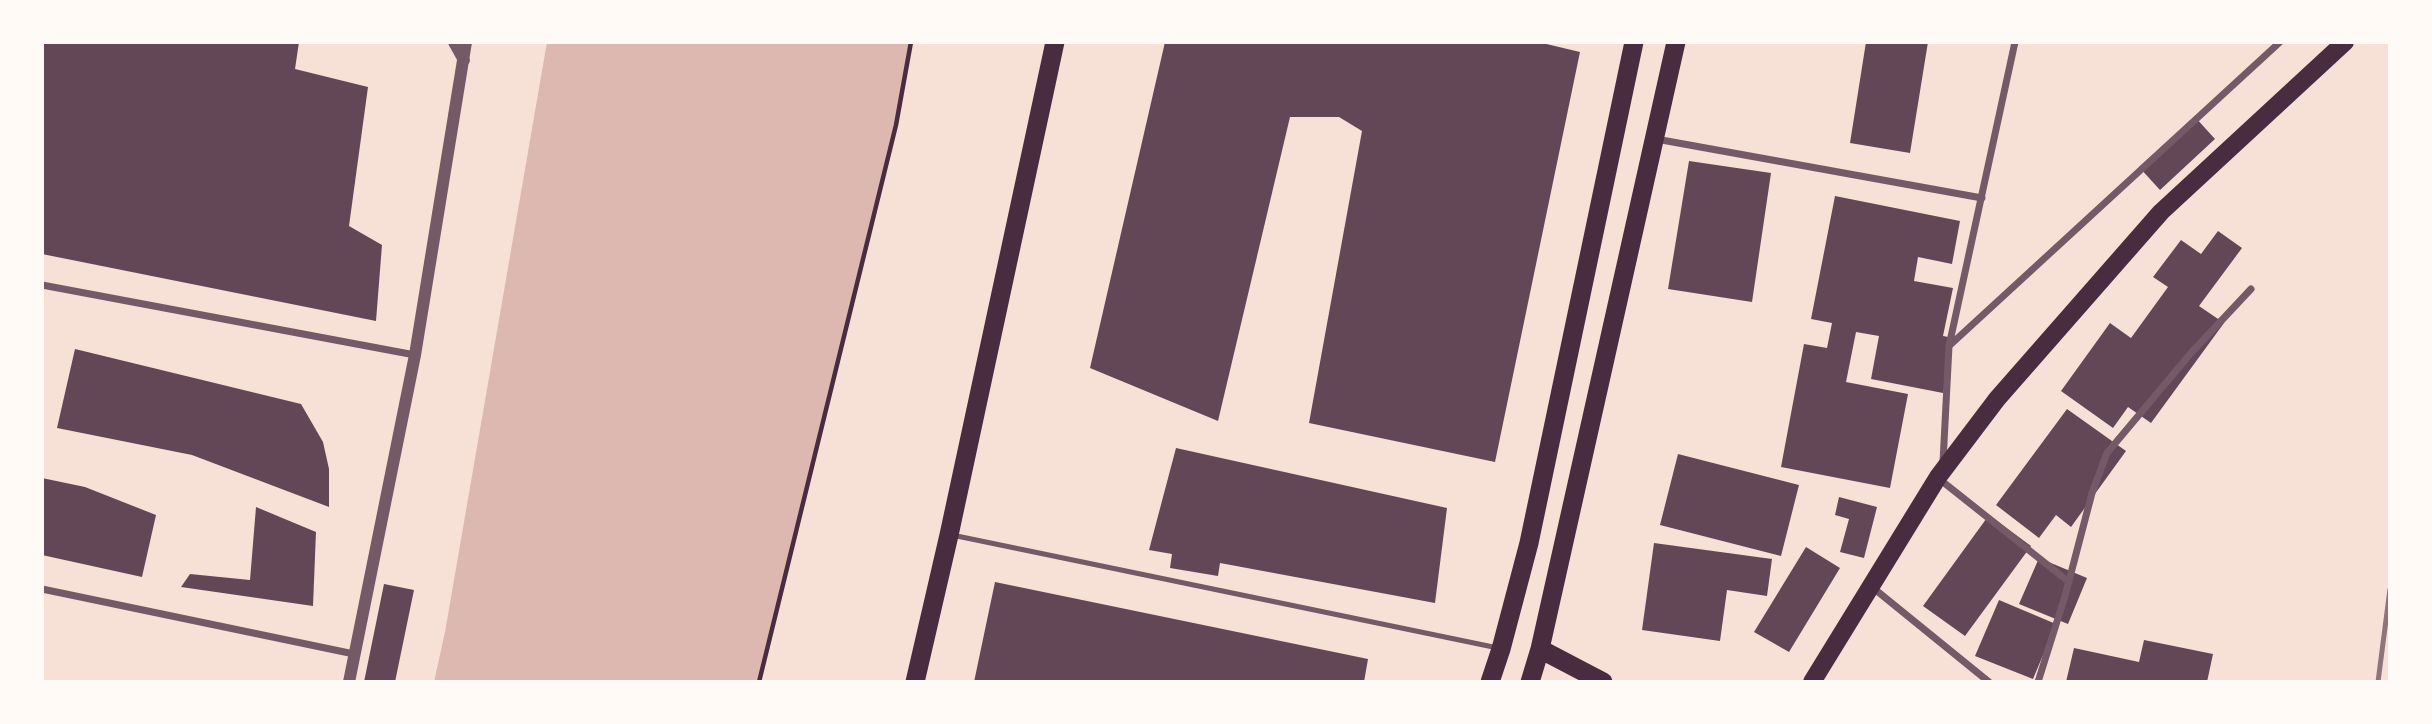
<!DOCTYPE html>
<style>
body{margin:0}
#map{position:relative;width:2432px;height:724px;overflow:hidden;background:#f7e1d7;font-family:Jost,sans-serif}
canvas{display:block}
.frame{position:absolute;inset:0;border:44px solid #fffaf5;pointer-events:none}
</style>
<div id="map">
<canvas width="2432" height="724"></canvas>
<div class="frame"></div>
</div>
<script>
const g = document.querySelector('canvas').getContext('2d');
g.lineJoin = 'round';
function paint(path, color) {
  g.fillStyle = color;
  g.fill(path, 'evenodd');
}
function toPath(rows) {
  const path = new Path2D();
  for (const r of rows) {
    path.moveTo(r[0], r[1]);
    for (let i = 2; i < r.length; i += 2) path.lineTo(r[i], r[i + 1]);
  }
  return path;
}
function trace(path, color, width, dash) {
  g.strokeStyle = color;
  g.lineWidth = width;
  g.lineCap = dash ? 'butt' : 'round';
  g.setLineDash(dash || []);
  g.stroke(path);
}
const water = toPath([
 [547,42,911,42,896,125,759,682,434,682,445,632]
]);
const building = toPath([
 [42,42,299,42,295,69,368,87,349,226,382,245,376,321,42,254],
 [1165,42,1538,42,1580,52,1495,462,1309,423,1362,131,1339,117,1290,117,1218,421,1090,368],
 [1866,42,1928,42,1910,153,1850,143],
 [2195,117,2215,139,2160,190,2139,167],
 [1689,161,1771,173,1752,302,1668,289],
 [1835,196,1960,221,1952,264,1918,257,1914,281,1953,288,1943,336,1954,338,1943,393,1871,379,1879,336,1856,332,1846,382,1908,394,1890,488,1781,467,1804,344,1827,348,1832,323,1811,319],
 [2218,231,2242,248,2199,306,2224,323,2151,423,2128,407,2113,428,2061,391,2110,323,2131,338,2168,287,2153,277,2181,240,2201,254],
 [75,349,301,404,323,442,329,469,329,507,192,455,57,428],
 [2067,409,2126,451,2071,527,2056,515,2039,538,1996,505],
 [1176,448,1447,508,1435,603,1220,563,1218,576,1170,568,1172,554,1149,550],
 [1678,454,1799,485,1781,556,1660,525],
 [42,478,85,487,156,515,142,577,42,555],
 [1839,497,1877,507,1864,558,1840,552,1849,519,1835,515],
 [256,507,316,532,313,606,181,587,190,574,250,580],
 [1989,515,2031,546,1965,636,1923,606],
 [1654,543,1772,559,1767,596,1727,590,1720,641,1642,630],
 [1806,547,1840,568,1789,652,1754,632],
 [2039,558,2087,578,2068,624,2019,604],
 [995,582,1368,659,1364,682,974,682],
 [384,584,414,590,395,682,364,682],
 [1999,600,2056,624,2033,679,1975,656],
 [2144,640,2213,654,2207,682,2066,682,2074,648,2139,662]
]);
const path = toPath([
 [759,682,896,125,911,42]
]);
const service = toPath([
 [952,535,1498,648]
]);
const minor = toPath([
 [1656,139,1982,198],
 [42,285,415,355],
 [1949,346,2280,42],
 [1943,462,1949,346,2015,42],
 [1938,478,2069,582],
 [1872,587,1989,682],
 [42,589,354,654],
 [2038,682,2065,596,2092,493,2107,453,2191,353,2251,289]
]);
const tertiary = toPath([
 [454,42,464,60],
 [349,682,415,355,466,42]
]);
const primary = toPath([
 [1812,682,1938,477,1997,399,2161,212,2345,42]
]);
const trunk = toPath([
 [1540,649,1603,682],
 [915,682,949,535,1055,42],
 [1490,682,1501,649,1529,543,1634,42],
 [1530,682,1540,649,1676,42]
]);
const rail = toPath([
 [2378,682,2390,589]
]);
paint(water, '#dcb8b0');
paint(building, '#644757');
trace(path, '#4a2c40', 4.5);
trace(service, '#755966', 5);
trace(minor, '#755966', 7);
trace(tertiary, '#755966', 12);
trace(primary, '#4a2c40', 18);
trace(trunk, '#4a2c40', 19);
trace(rail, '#8f747c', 5);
</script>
